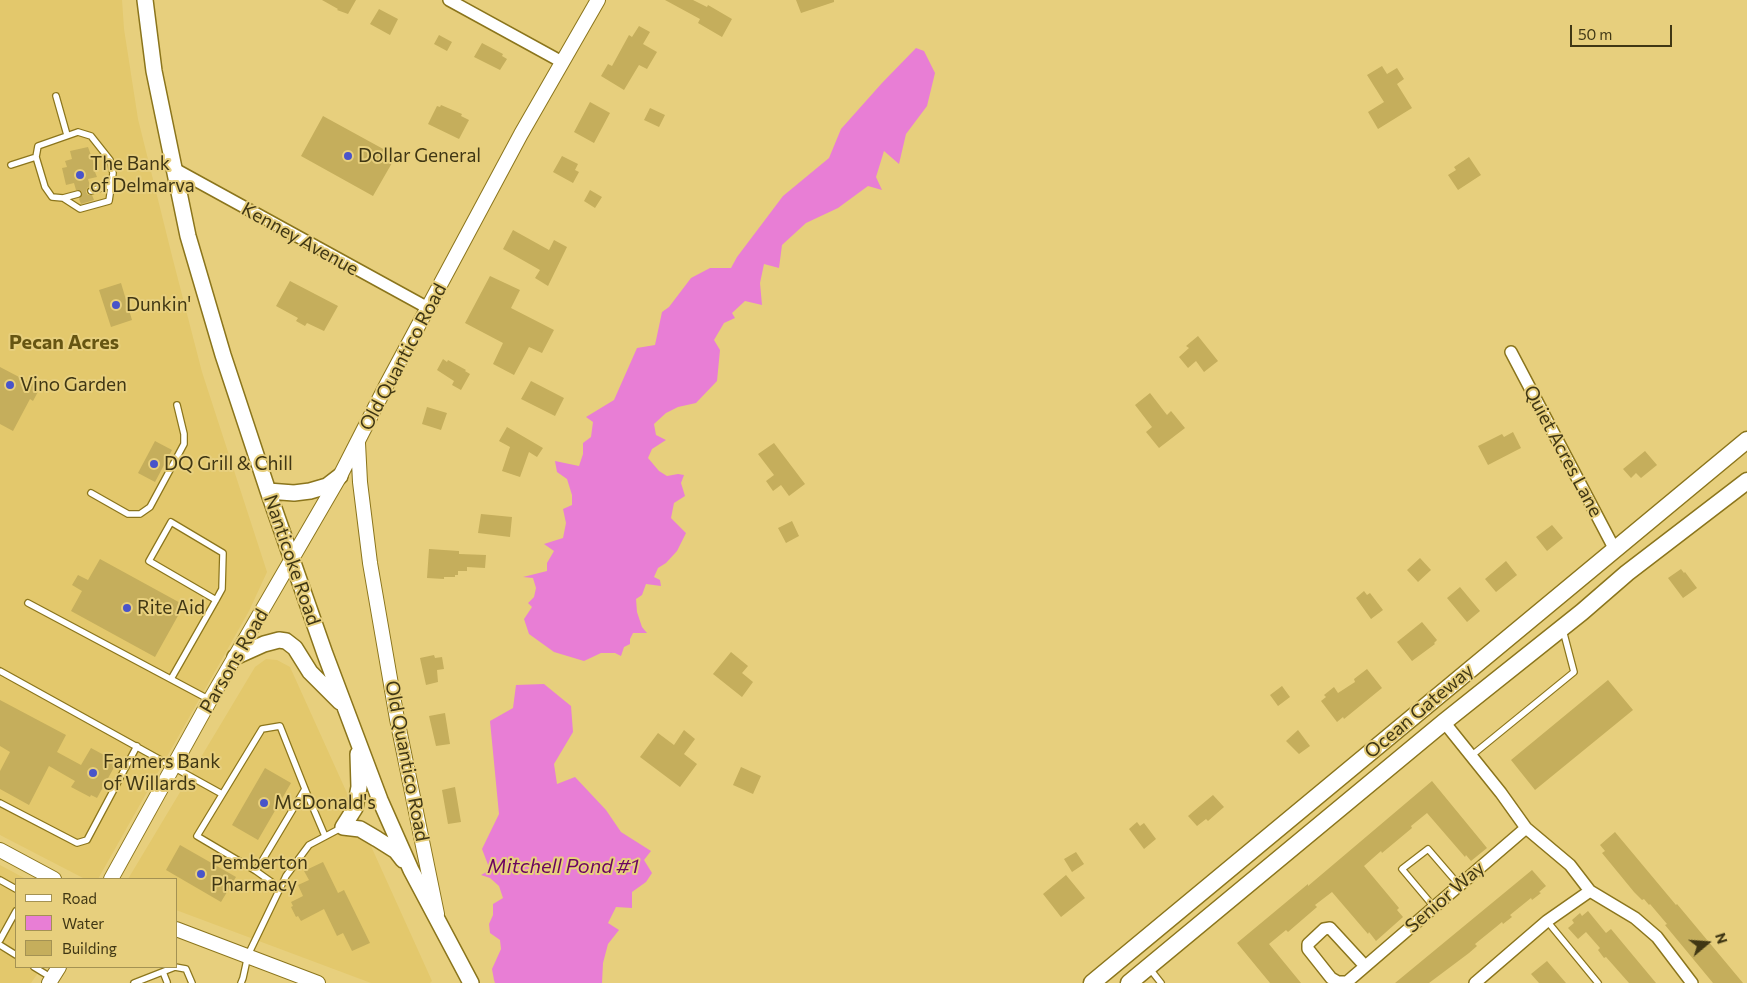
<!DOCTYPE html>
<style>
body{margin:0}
#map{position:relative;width:1747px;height:983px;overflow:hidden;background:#e7cf7d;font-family:Commissioner,sans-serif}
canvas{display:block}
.legend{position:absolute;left:15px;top:878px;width:162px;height:90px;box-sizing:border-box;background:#e7cf7d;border:1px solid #a49253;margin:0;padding:6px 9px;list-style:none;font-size:15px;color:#403714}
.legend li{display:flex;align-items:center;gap:10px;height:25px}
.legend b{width:25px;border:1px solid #a49253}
.north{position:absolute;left:1682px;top:918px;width:50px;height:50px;-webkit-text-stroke:4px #e7cf7d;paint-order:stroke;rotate:72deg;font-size:14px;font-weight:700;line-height:20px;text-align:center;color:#403714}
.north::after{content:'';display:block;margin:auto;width:18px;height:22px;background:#403714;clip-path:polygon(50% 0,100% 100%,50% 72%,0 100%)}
.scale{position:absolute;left:1570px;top:25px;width:102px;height:22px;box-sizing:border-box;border:2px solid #403714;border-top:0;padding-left:6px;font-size:15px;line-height:18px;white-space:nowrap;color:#403714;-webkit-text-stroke:4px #e7cf7d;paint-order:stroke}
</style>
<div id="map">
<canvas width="1747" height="983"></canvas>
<ul class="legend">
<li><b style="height:6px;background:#fff"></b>Road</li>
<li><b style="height:14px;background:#e87ed5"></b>Water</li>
<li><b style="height:14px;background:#c5ae5c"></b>Building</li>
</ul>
<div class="north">N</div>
<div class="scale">50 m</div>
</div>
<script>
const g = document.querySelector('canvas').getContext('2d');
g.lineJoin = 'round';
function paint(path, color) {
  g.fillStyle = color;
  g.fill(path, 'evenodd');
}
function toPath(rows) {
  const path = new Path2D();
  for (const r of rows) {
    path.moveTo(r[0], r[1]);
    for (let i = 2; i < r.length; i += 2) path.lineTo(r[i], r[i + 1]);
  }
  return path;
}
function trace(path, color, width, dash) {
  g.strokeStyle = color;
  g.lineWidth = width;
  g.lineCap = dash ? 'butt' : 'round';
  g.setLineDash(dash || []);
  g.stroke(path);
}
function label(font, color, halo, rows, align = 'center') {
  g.font = font + ' Commissioner,sans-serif';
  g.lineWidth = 4;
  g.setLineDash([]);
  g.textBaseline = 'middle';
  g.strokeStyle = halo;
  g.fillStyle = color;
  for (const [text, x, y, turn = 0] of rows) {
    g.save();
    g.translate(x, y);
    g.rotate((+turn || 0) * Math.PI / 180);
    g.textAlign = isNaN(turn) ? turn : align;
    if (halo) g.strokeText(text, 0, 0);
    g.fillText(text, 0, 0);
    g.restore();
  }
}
const built = toPath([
 [0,0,122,0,124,29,138,119,172,256,202,372,267,572,249,611,98,879,85,879,0,835],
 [266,659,277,660,290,667,432,981,430,983,371,983,176,910,176,879,128,879,255,667],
 [0,865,26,879,16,879,16,967,42,967,31,983,0,983]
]);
const water = toPath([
 [916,48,924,51,935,73,927,106,906,134,899,164,884,151,876,177,882,190,868,186,838,208,806,223,782,245,779,268,764,264,760,283,762,305,745,301,732,313,735,318,724,323,714,340,720,350,717,381,696,403,678,407,666,413,654,424,656,435,666,440,652,449,648,458,659,471,667,476,678,474,684,475,681,483,685,496,674,503,671,518,686,533,677,551,666,563,658,568,654,577,660,580,661,586,646,584,642,595,636,599,637,612,642,627,647,633,633,633,630,639,630,644,624,647,621,656,615,653,601,653,584,661,554,652,529,634,524,619,532,607,528,603,534,597,536,588,533,578,523,577,547,571,547,563,554,551,544,544,563,538,566,523,563,509,572,505,572,495,567,479,557,472,555,461,579,466,583,454,583,443,591,437,593,422,586,417,614,400,637,348,655,345,662,312,669,307,691,278,710,268,731,268,737,257,783,196,829,158,841,129,882,83],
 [544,684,571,706,573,732,554,764,557,784,575,777,606,810,621,832,651,851,644,860,652,873,646,882,632,892,632,908,616,907,608,923,619,930,608,944,603,963,602,983,495,983,494,980,492,969,501,949,500,940,490,933,489,924,493,915,493,904,503,898,499,886,490,878,481,875,490,870,482,849,499,814,490,721,513,708,516,685]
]);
const building = toPath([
 [322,0,356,0,348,14,337,10,338,9],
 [665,0,693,0,707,7,708,5,732,19,722,37,698,23,700,19],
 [796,0,834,0,834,2,801,13],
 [379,9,398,19,390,35,370,24],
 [639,26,650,32,643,44,657,52,647,69,639,65,624,90,601,76,608,64,612,66,629,35,632,37],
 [439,35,452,42,447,51,434,44],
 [482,43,503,54,502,56,507,59,500,70,474,57],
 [1382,66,1387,74,1397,68,1404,79,1397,84,1412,108,1378,129,1368,112,1384,102,1367,75],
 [590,102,610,113,594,143,574,132],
 [441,105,462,114,461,116,469,120,459,139,428,124,437,106,440,107],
 [650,108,665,115,659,127,644,120],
 [323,116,396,156,373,196,301,156],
 [88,147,97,172,95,172,97,177,88,179,90,186,87,188,86,192,88,195,92,195,94,200,81,204,79,199,82,196,82,192,80,190,76,190,74,183,66,185,62,168,67,167,65,161,72,159,70,151],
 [562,156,578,164,575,170,579,172,573,183,553,172],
 [1469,157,1481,175,1458,190,1448,175,1456,170,1454,167],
 [590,190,602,197,595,208,584,201],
 [513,230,549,250,554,240,567,247,548,286,535,278,540,270,503,249],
 [490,276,520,290,511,308,554,330,542,353,529,347,514,375,493,364,503,343,465,323],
 [290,281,338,306,324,331,307,323,305,326,296,321,298,318,276,306],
 [121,283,132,320,111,327,99,290],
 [1198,336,1218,361,1204,372,1196,361,1188,368,1179,357,1189,348,1186,346],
 [443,359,447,362,448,360,466,370,465,371,470,374,461,390,452,385,454,381,437,370],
 [0,367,40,388,33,401,30,399,13,431,0,424],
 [531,381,564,398,555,416,521,399],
 [1150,393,1167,415,1171,411,1185,428,1159,448,1146,432,1152,427,1135,405],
 [427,407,447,413,441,430,422,424],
 [507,427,543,448,537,457,529,452,520,477,502,471,510,447,499,441],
 [1513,432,1521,448,1488,465,1478,446,1502,434,1504,437],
 [155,441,172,450,155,482,138,473],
 [774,443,805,484,789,496,781,485,773,491,766,481,774,475,758,454],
 [1645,451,1657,465,1641,478,1636,473,1631,478,1623,469],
 [481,514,512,517,510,537,478,533],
 [792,521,799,536,786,543,778,528],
 [1552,525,1563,538,1547,551,1536,537],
 [429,549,459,551,459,554,486,555,485,568,467,567,467,571,458,571,458,575,455,575,455,577,444,577,444,579,427,578],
 [1420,558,1431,570,1418,582,1407,570],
 [100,559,184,605,155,657,71,611,82,591,72,585,78,575,88,580],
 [1506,561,1517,575,1496,592,1485,579],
 [1681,569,1684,573,1685,572,1697,588,1683,598,1668,578],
 [1460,587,1480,611,1467,622,1447,598],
 [1364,591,1367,595,1370,593,1383,610,1371,619,1356,598],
 [1422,622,1437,640,1434,643,1435,644,1412,661,1397,642],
 [731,652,748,666,742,673,753,682,742,697,713,674],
 [434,655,435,658,442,657,444,669,437,670,438,682,426,685,420,658],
 [1367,669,1382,688,1344,719,1343,717,1337,722,1321,701,1326,697,1324,695,1334,687,1338,693,1355,682,1354,679],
 [1608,680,1633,710,1535,790,1511,760],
 [1282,686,1290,697,1278,706,1270,695],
 [0,700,66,735,57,752,81,765,91,748,117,762,97,798,91,795,90,797,71,787,75,781,49,766,29,805,0,789,0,771,10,752,0,746],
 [445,713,450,744,436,746,429,716],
 [684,730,695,739,684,754,697,764,680,787,640,757,658,733,674,745],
 [1298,730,1310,746,1299,754,1286,741],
 [741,767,761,776,753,794,733,785],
 [265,768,291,783,258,840,232,825],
 [1432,781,1487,848,1471,861,1466,855,1465,857,1427,813,1411,826,1412,828,1382,853,1381,851,1364,866,1399,908,1397,910,1403,917,1376,941,1369,932,1368,934,1332,892,1315,905,1317,907,1288,932,1286,930,1269,944,1301,983,1270,983,1237,943,1308,884,1308,886],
 [455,787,461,822,448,824,442,790],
 [1213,795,1224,807,1208,821,1206,819,1197,826,1188,816],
 [1137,822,1140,826,1144,823,1156,839,1144,849,1129,829],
 [1615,832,1676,905,1677,904,1743,983,1713,983,1665,925,1667,924,1650,904,1649,905,1644,899,1642,900,1634,892,1602,853,1605,851,1600,845],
 [180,845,236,877,221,902,166,870],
 [1076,852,1084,864,1072,872,1064,859],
 [323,862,338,893,344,890,370,943,352,951,343,933,337,936,324,909,301,921,298,916,296,917,291,907,293,906,291,902,303,896,298,885,309,880,304,871],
 [1532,870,1546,886,1539,892,1541,893,1532,900,1531,898,1510,915,1512,917,1503,924,1502,922,1496,927,1475,944,1477,946,1469,953,1429,983,1395,983],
 [1066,875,1085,898,1061,917,1043,894],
 [1588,911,1606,933,1611,929,1656,983,1629,983,1606,957,1604,958,1598,950,1600,948,1586,932,1578,939,1568,928,1574,923,1572,920,1580,913,1582,916],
 [1547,961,1553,968,1566,983,1539,983,1531,974]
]);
const service = toPath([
 [56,96,67,135],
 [78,132,91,136,110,160,113,173,109,201,80,209,63,198,52,197,45,187,36,157,38,146,78,132],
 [11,165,36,157],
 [91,191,111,185],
 [63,198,78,194],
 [91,493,128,514,140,514,150,507,184,444,184,434,177,405],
 [28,603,210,700],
 [0,671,222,794],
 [171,679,216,600,222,589,223,553,171,522,149,561,216,600],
 [1471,756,1574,672,1563,630],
 [305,789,256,871,197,836,262,729,280,726,305,789,325,836],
 [0,803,77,843,87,840,137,746],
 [256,871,280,888],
 [0,880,16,889],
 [1434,907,1402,869,1428,849,1459,885],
 [1547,921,1598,983],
 [0,940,16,911],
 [0,945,16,955],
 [34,967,52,978],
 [1150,969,1161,983],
 [163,972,167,982],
 [134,983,175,967,186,969,192,983],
 [241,983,243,978,248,955,286,876,309,845,341,828]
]);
const minor = toPath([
 [449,0,562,62],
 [173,168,428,308],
 [1511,352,1615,550],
 [1444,722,1501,793,1526,828,1570,865,1590,891,1635,918,1657,937,1692,983],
 [1365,966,1330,928,1324,929,1308,944,1308,949,1331,978,1338,982,1347,982,1526,828],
 [1475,983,1547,921,1590,891]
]);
const tertiary = toPath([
 [358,443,360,482,370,563,397,719,437,914],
 [0,850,54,879],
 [111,879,210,700,340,476,388,382,521,134,598,0],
 [176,929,318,983],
 [49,983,59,967]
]);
const secondary = toPath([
 [145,0,154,71,188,236,223,355,268,491,325,654,380,800,411,870,471,983],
 [268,491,294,493,310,491,327,486,340,476],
 [235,657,264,644,279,640,286,641,295,648,310,672,340,702],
 [358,754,359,787,355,808,343,827,360,829,377,839,396,851,403,860]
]);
const primary = toPath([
 [1092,983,1747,440],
 [1129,983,1444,722,1582,612,1627,573,1747,481]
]);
const markers = [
 [348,156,5,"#4954ca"],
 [80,175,5,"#4954ca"],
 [116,305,5,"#4954ca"],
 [10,385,5,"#4954ca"],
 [154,464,5,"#4954ca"],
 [127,608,5,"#4954ca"],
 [93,773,5,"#4954ca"],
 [264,803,5,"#4954ca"],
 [201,874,5,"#4954ca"]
];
const poiNames = [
 ["Dollar General",358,156],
 ["The Bank",90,164],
 ["of Delmarva",90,186],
 ["Dunkin'",126,305],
 ["Vino Garden",20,385],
 ["DQ Grill & Chill",164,464],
 ["Rite Aid",137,608],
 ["Farmers Bank",103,762],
 ["of Willards",103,784],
 ["McDonald's",274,803],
 ["Pemberton",211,863],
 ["Pharmacy",211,885]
];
const streetNames = [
 ["Kenney Avenue",300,239,29],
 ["Old Quantico Road",403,357,-62],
 ["Quiet Acres Lane",1563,451,62],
 ["Nanticoke Road",292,560,71],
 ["Parsons Road",234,661,-60],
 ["Ocean Gateway",1419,711,-40],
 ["Old Quantico Road",407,761,79],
 ["Senior Way",1445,897,-41]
];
const neighbourhoodNames = [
 ["Pecan Acres",64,342]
];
const waterNames = [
 ["Mitchell Pond #1",563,866]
];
paint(built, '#e3c86c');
paint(water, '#e87ed5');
paint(building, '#c5ae5c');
trace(service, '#8b751c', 8);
trace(minor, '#8b751c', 14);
trace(tertiary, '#8b751c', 16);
trace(secondary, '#8b751c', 18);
trace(primary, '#8b751c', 19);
trace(service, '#fff', 5.5);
trace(minor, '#fff', 11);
trace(tertiary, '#fff', 14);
trace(secondary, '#fff', 15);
trace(primary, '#fff', 16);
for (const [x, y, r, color] of markers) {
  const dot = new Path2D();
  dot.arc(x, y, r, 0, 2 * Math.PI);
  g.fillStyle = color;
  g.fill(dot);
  trace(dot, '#e7cf7d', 2);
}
label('19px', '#403714', '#e7cf7d', poiNames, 'left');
label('19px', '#403714', '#e7cf7d', streetNames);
label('bold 20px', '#665512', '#e7cf7d', neighbourhoodNames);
label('italic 20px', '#6b0560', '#e7cf7d', waterNames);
</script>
